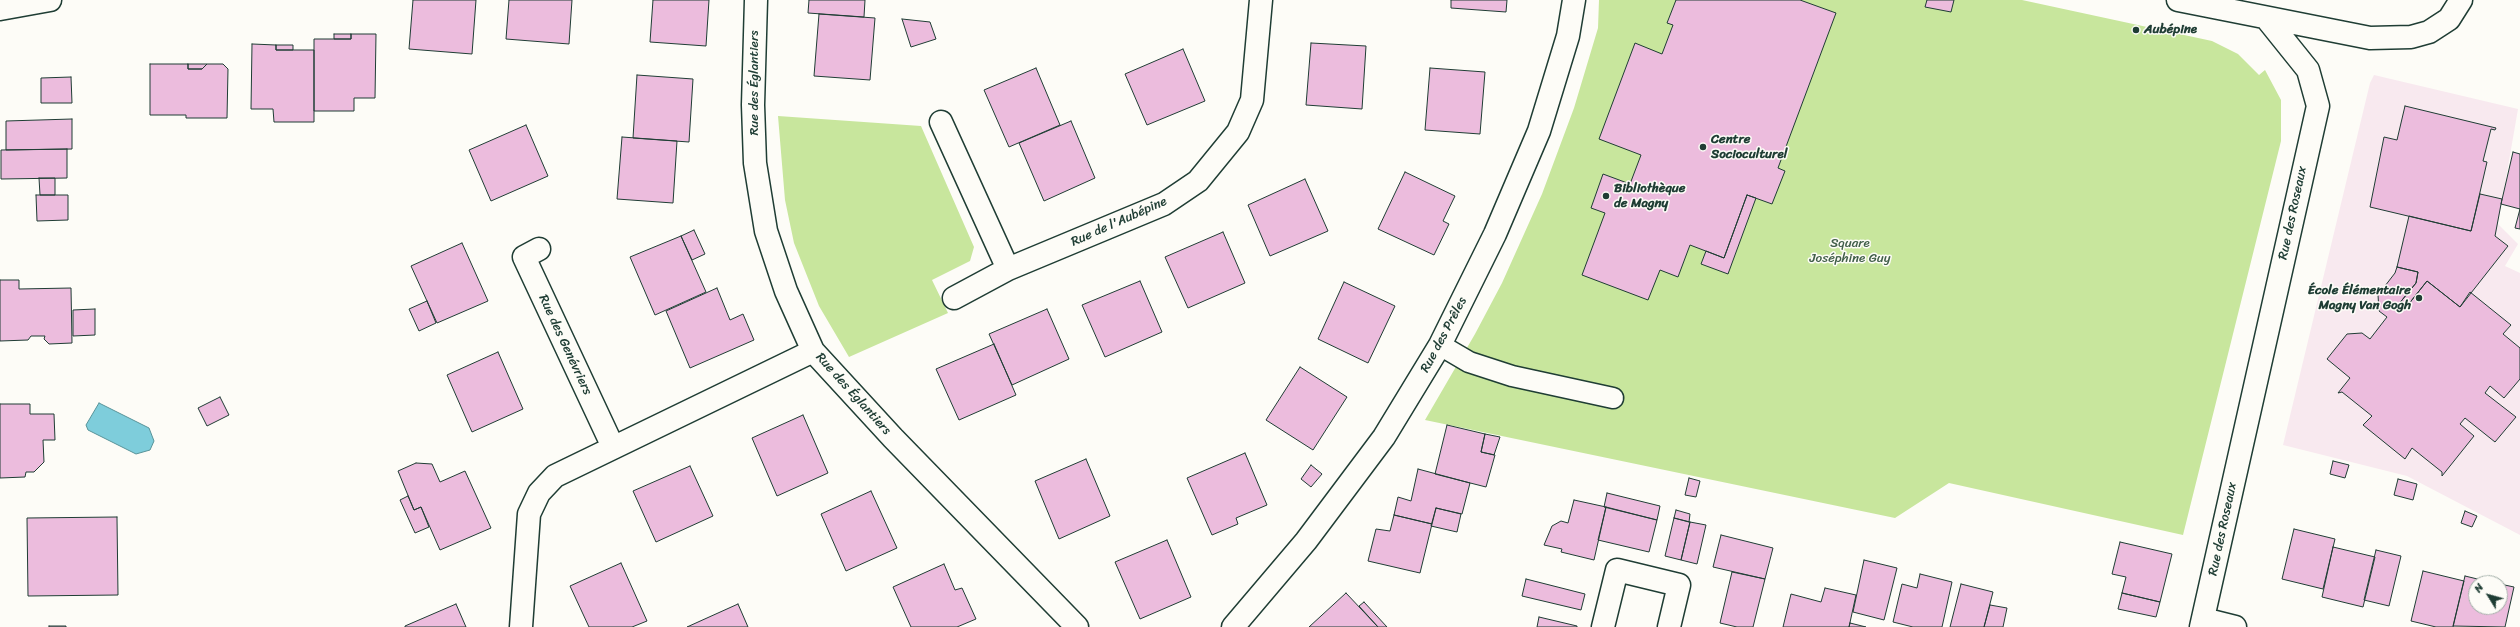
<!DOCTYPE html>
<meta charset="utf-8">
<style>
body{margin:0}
#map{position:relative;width:2520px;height:627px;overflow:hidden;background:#fdfcf7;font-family:Sriracha,sans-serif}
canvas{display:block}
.north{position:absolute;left:2468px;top:575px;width:40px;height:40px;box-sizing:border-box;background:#fdfcf7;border:1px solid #a4b0a9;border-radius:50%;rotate:307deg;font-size:11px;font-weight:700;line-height:16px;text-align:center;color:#1f3d34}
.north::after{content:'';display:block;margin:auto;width:14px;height:18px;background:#1f3d34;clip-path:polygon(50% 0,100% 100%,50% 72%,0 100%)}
</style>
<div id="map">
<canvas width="2520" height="627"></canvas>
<div class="north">N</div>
</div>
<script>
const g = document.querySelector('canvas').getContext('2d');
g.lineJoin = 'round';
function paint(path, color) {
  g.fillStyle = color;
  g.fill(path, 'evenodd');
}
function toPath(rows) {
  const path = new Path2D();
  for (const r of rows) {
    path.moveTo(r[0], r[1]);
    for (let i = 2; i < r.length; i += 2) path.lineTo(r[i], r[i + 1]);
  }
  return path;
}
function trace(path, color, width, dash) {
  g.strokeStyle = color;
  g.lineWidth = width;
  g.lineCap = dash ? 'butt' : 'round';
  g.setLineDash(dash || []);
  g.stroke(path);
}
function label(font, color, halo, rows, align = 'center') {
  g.font = font + ' Sriracha,sans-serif';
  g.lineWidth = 3;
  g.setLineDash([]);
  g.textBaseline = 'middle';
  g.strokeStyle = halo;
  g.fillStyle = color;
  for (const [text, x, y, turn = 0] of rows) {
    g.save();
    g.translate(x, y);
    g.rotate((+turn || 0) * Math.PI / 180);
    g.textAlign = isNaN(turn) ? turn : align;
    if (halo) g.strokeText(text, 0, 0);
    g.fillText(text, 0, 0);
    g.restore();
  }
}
const built = toPath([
 [2374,75,2518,109,2498,224,2518,244,2505,266,2520,273,2520,535,2407,476,2283,445,2370,83]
]);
const green = toPath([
 [1599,0,2022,0,2212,41,2238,54,2259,75,2265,70,2281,100,2281,141,2183,535,1949,483,1895,518,1425,420,1475,334,1502,283,1542,194,1574,108,1598,28],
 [778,116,921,126,974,247,970,261,932,280,948,313,849,357,819,306,794,243,785,200]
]);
const water = toPath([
 [99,403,149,428,154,441,150,450,136,454,88,430,86,425,99,403]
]);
const building = toPath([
 [413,0,476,0,472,54,409,49,413,0],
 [509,0,572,0,569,44,506,39,509,0],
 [653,0,709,0,706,46,650,42,653,0],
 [809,0,865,0,864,17,808,13,809,0],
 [1451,0,1507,0,1506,12,1451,8,1451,0],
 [1676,0,1800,0,1836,13,1778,168,1785,171,1772,204,1747,195,1724,258,1690,245,1678,277,1660,270,1648,300,1582,275,1605,213,1591,208,1603,174,1630,184,1641,155,1599,139,1635,43,1662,54,1673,25,1667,23,1676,0],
 [1927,0,1954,0,1951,12,1925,7,1927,0],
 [819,14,875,18,870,80,814,76,819,14],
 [902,19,930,22,936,39,911,47,902,19],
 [334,34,351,34,351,39,334,39,334,34],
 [351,34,376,34,375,98,354,98,354,111,314,111,314,39,351,39,351,34],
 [1311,43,1366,46,1362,109,1306,105,1311,43],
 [252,44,276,45,276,50,314,50,314,122,274,122,273,109,251,109,252,44],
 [276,45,293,45,293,50,276,50,276,45],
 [1183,49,1205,101,1147,125,1125,74,1183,49],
 [150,64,188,64,188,69,202,69,207,64,223,64,228,69,227,118,186,118,186,115,150,115,150,64],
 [188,64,207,64,202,69,188,69,188,64],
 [1036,68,1060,125,1009,147,984,90,1036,68],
 [1430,68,1485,72,1480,134,1425,130,1430,68],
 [637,75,693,79,689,142,633,138,637,75],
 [71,77,72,103,41,103,41,78,71,77],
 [2405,106,2496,128,2495,130,2491,129,2483,161,2487,162,2471,231,2370,207,2384,137,2397,140,2405,106],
 [72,119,72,149,6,150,6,121,72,119],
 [1071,121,1095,178,1044,201,1019,143,1071,121],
 [526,125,548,176,491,201,469,150,526,125],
 [622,137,677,141,673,203,617,199,622,137],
 [67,149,67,178,1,179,1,150,67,149],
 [2513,152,2520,154,2520,209,2501,204,2513,152],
 [1405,172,1455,196,1443,221,1449,224,1434,255,1378,229,1405,172],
 [39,178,55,178,55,195,40,195,39,178],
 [1305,179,1328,231,1270,256,1248,205,1305,179],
 [2480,194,2502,199,2495,236,2508,246,2460,307,2427,281,2404,310,2398,305,2416,283,2418,272,2397,267,2409,216,2471,231,2480,194],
 [36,195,68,195,68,220,37,221,36,195],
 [1747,195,1756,198,1728,274,1701,264,1706,251,1724,258,1747,195],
 [2520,209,2520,229,2515,228,2520,209],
 [694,230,705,254,692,260,681,236,694,230],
 [1223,232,1245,283,1188,308,1165,257,1223,232],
 [681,236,706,292,655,315,630,257,681,236],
 [462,243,488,301,437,323,411,266,462,243],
 [2397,267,2418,272,2416,283,2398,305,2404,310,2427,281,2460,307,2470,292,2511,325,2503,334,2520,348,2520,379,2504,398,2490,386,2485,393,2516,417,2495,442,2465,418,2460,424,2474,436,2442,476,2442,472,2412,448,2405,459,2363,425,2372,416,2342,392,2338,393,2350,378,2327,359,2347,334,2362,333,2370,339,2387,317,2379,311,2378,295,2395,273,2397,267],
 [0,280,19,280,19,289,71,288,72,343,49,344,44,339,45,336,31,336,28,340,0,341,0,280],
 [1140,281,1162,332,1105,357,1082,305,1140,281],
 [1344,282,1395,306,1368,363,1318,339,1344,282],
 [717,288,730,320,743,314,754,340,690,368,666,311,717,288],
 [427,301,436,323,419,331,409,309,427,301],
 [95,309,95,335,73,336,73,310,95,309],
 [1047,309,1069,359,1012,385,989,334,1047,309],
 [994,344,1016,395,959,420,936,369,994,344],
 [498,352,523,409,472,432,447,375,498,352],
 [1300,367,1347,397,1313,450,1266,420,1300,367],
 [220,397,229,415,207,426,198,408,220,397],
 [0,404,30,404,30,414,54,414,55,440,43,440,44,462,34,472,26,472,25,477,0,478,0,404],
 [803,415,828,473,777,496,752,438,803,415],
 [1447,425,1485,434,1481,452,1495,455,1486,487,1435,474,1447,425],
 [1485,434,1500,437,1494,455,1481,452,1485,434],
 [1245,453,1267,505,1236,518,1238,524,1212,535,1187,478,1245,453],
 [1086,459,1110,516,1059,539,1035,481,1086,459],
 [2333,461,2349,465,2345,478,2330,474,2333,461],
 [416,463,432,464,440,482,465,471,491,528,440,550,421,507,414,510,398,471,416,463],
 [1311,465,1322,474,1311,487,1301,479,1311,465],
 [690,466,713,516,656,542,633,491,690,466],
 [1418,469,1470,483,1462,514,1436,508,1432,524,1394,515,1398,497,1411,501,1418,469],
 [1689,478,1700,481,1696,497,1685,495,1689,478],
 [2398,479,2417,484,2413,500,2394,495,2398,479],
 [871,491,897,548,846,571,821,514,871,491],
 [1607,493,1660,506,1657,520,1604,507,1607,493],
 [408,496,414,510,421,507,429,527,415,533,400,500,408,496],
 [1574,500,1606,507,1594,560,1561,552,1562,549,1544,545,1552,526,1561,521,1568,523,1574,500],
 [1606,507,1657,520,1649,552,1598,540,1606,507],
 [1436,508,1461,514,1457,532,1431,526,1436,508],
 [1676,510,1690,514,1689,522,1674,518,1676,510],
 [2465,511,2477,516,2472,527,2461,523,2465,511],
 [1394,515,1432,524,1420,573,1368,561,1376,529,1390,531,1394,515],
 [117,517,118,595,28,596,27,518,117,517],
 [1674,518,1690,522,1681,560,1665,556,1674,518],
 [1690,522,1706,525,1697,564,1681,560,1690,522],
 [2294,529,2335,539,2323,589,2282,579,2294,529],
 [1721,535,1773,548,1765,579,1713,567,1721,535],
 [1167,540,1191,597,1140,619,1115,562,1167,540],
 [2120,542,2172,554,2160,602,2122,593,2126,577,2112,574,2120,542],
 [2333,547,2375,557,2363,607,2322,597,2333,547],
 [2376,550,2401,556,2389,606,2364,600,2376,550],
 [1864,560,1897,568,1884,620,1853,612,1864,560],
 [621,563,647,621,632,627,589,627,570,586,621,563],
 [944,564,955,590,962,588,976,619,957,627,911,627,893,587,944,564],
 [2423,571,2464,581,2453,627,2436,627,2411,621,2423,571],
 [1732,572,1765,579,1753,627,1737,627,1720,623,1732,572],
 [1920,574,1952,582,1942,627,1913,627,1893,622,1902,584,1917,588,1920,574],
 [2465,576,2494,583,2476,583,2476,607,2500,607,2500,584,2514,587,2505,627,2453,626,2465,576],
 [1526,579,1585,594,1581,610,1522,596,1526,579],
 [1961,584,1993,592,1984,627,1950,627,1961,584],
 [1825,588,1856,595,1849,627,1783,627,1791,594,1821,602,1825,588],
 [1346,593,1378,627,1309,627,1346,593],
 [2122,593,2160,602,2156,617,2118,609,2122,593],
 [1364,602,1387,627,1378,627,1359,606,1364,602],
 [456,604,466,627,405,627,405,626,456,604],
 [738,604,748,627,687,627,738,604],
 [1990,605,2007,608,2003,627,1984,627,1990,605],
 [1539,617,1577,626,1577,627,1537,627,1539,617],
 [1850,623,1866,627,1849,627,1850,623],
 [49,626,66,626,66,627,49,627,49,626]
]);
const service = toPath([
 [1440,345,1469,362,1512,376,1613,398]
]);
const minor = toPath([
 [756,0,753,105,755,163,766,231,786,291,813,351,893,438,1077,627],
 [2178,0,2370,38,2411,37,2429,32,2449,19,2461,0],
 [0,9,50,0],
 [941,122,1008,269],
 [539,249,524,257,613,447],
 [954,298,1008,269,1164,204,1198,181,1238,132,1252,100,1261,0],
 [2203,619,2235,627],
 [521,627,529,514,539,493,555,476,813,351],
 [1233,627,1306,541,1384,437,1440,345,1495,234,1539,131,1568,36,1574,0],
 [1603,627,1617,570,1679,585,1669,627],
 [2201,627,2318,106,2308,70,2267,19]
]);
const markers = [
 [2136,30,4,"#1f3d34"],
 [1703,147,4,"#1f3d34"],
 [1606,196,4,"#1f3d34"],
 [2419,298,4,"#1f3d34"]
];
const poiNames = [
 ["Aubépine",2144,30],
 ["Centre",1711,140],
 ["Socioculturel",1711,155],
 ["Bibliothèque",1614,189],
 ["de Magny",1614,204],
 ["École Élémentaire",2411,291,"right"],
 ["Magny Van Gogh",2411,306,"right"]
];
const streetNames = [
 ["Rue des Églantiers",755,83,-90],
 ["Rue des Roseaux",2293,213,-78],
 ["Rue de l'Aubépine",1119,222,-24],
 ["Rue des Prêles",1444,335,-62],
 ["Rue des Genévriers",565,345,65],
 ["Rue des Églantiers",853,394,48],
 ["Rue des Roseaux",2223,529,-78]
];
const parkNames = [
 ["Square",1850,244],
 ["Joséphine Guy",1850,259]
];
paint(built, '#f8e9ef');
paint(green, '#c8e69d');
paint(water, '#7ecddb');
trace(water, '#589398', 1);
paint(building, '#ecbcdd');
trace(building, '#1f3d34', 1);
trace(service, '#1f3d34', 23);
trace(minor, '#1f3d34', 25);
trace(service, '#fdfcf7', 20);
trace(minor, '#fdfcf7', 22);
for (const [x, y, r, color] of markers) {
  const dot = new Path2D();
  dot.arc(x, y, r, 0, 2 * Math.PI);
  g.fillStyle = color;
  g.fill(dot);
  trace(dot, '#fdfcf7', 1.5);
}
label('bold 13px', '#1f3d34', '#fdfcf7', poiNames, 'left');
label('13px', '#1f3d34', '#fdfcf7', streetNames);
label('13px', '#415f49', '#fdfcf7', parkNames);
</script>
